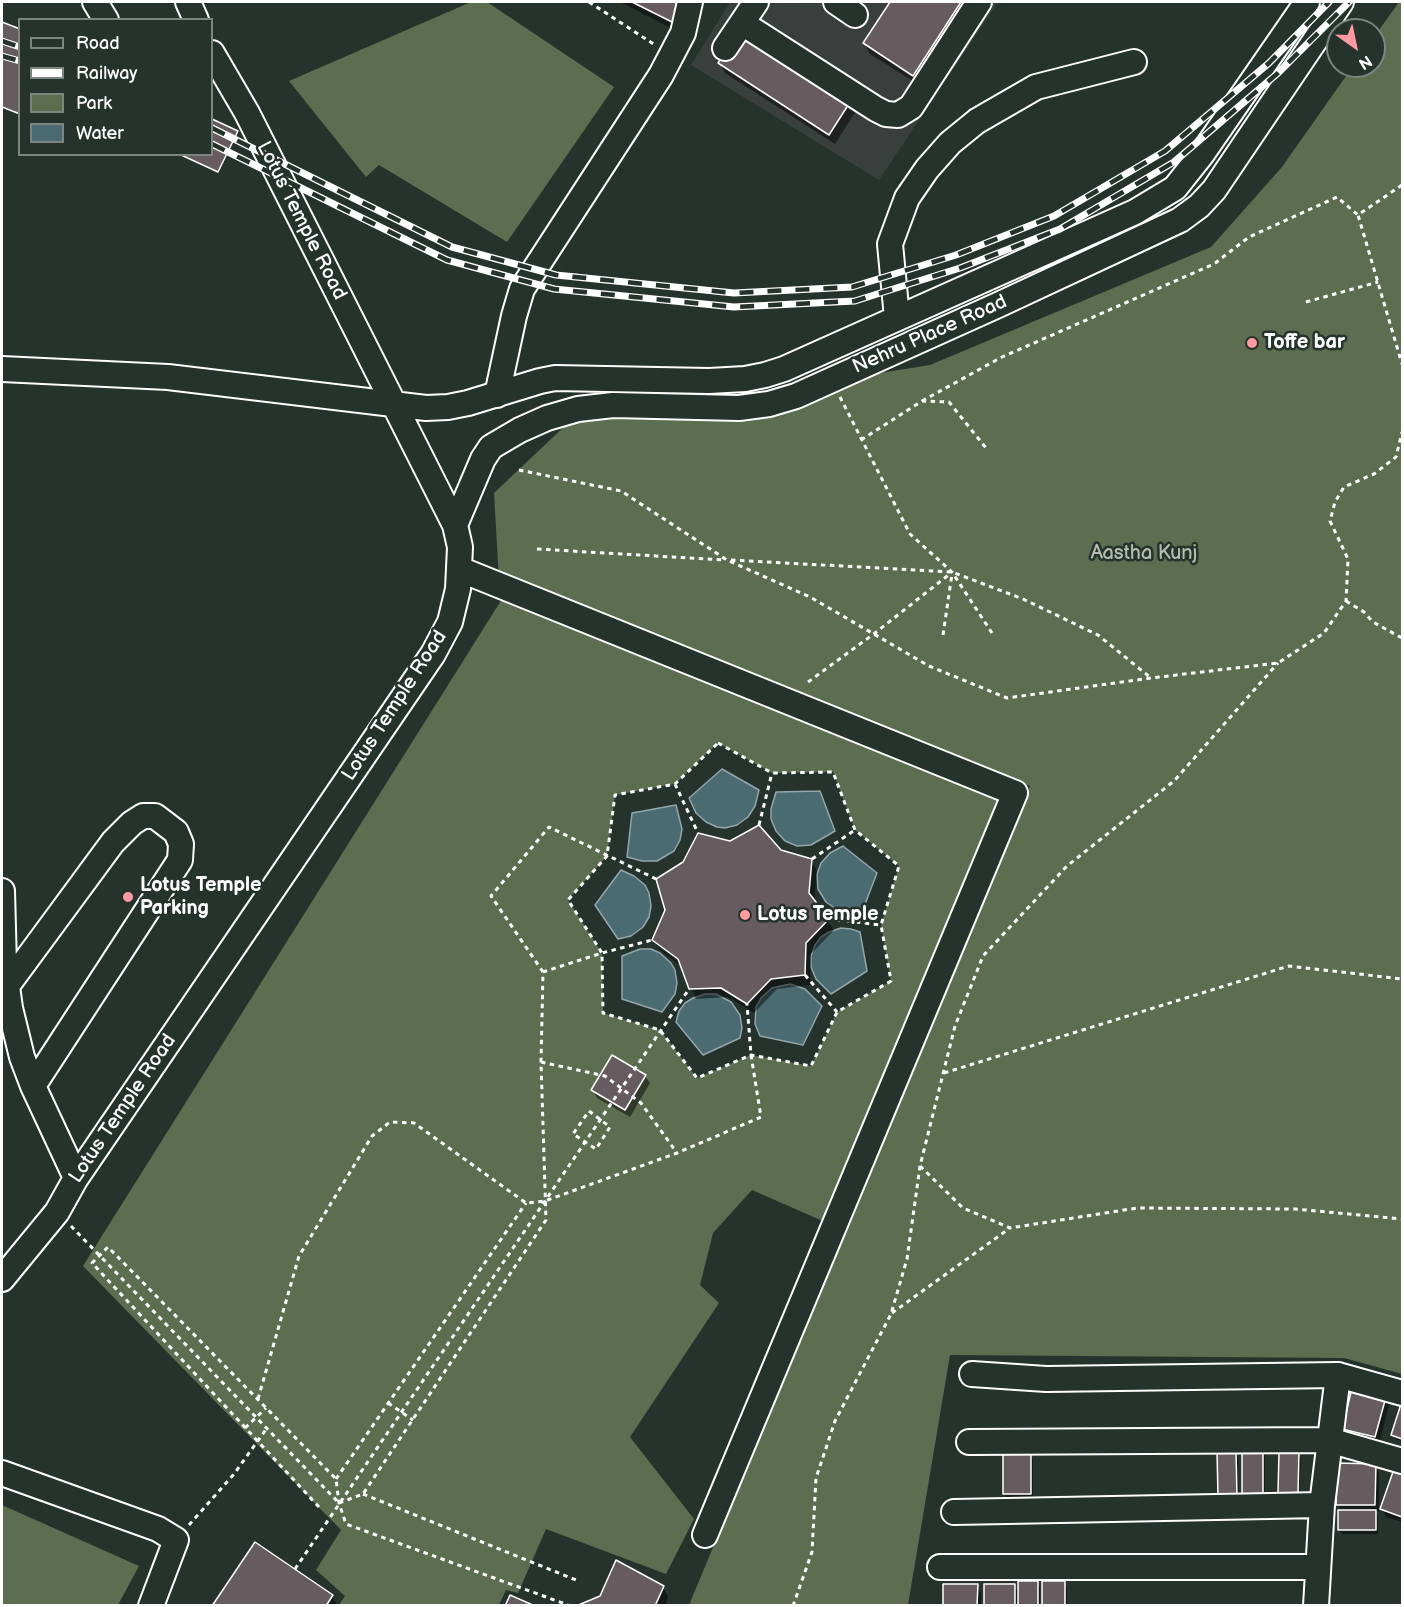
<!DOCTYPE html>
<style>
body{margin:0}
#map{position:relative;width:1404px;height:1607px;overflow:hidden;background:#26332d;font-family:"Balsamiq Sans",sans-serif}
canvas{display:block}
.frame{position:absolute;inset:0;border:3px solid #fff;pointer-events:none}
.legend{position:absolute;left:18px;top:18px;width:195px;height:138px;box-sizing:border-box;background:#26332d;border:2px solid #7d8581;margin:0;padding:8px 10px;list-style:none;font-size:18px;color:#fff}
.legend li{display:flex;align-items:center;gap:12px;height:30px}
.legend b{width:30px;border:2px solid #7d8581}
.north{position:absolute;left:1326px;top:18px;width:60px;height:60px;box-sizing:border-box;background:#26332d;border:2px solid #7d8581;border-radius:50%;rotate:147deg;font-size:16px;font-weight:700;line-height:24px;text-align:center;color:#fff}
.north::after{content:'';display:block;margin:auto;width:21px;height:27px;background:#ff9aa2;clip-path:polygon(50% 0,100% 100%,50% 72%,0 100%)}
</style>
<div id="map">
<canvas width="1404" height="1607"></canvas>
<div class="frame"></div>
<ul class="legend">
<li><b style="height:8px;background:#26332d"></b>Road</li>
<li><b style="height:8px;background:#fff"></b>Railway</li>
<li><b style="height:16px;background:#5c6d50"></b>Park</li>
<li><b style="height:16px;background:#4b6b72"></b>Water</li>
</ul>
<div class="north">N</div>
</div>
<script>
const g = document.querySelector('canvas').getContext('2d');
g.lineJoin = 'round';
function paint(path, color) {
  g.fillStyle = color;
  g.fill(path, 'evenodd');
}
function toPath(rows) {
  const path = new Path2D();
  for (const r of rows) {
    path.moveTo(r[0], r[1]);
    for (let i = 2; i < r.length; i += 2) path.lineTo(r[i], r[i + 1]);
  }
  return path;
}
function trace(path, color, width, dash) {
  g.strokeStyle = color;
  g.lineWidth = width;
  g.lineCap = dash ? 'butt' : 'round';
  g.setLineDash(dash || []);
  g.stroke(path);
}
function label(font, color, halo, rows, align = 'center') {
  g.font = font + ' "Balsamiq Sans",sans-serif';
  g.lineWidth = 5;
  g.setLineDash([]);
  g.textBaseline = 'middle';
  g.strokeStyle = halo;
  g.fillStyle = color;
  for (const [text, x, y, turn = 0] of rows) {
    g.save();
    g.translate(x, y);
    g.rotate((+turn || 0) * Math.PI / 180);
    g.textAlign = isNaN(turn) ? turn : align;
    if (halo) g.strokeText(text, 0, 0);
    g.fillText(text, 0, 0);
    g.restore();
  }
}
const built = toPath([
 [730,2,998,2,879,180,691,65]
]);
const green = toPath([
 [471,2,487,2,614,87,507,242,379,165,366,177,289,81],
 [1399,2,1402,2,1402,1374,1344,1358,950,1355,908,1605,689,1605,1030,786,499,580,494,493,568,423,930,365,1211,247,1282,167,1353,66,1374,66,1374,37],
 [502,599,1003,797,825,1222,752,1190,713,1233,700,1285,719,1303,630,1437,694,1519,666,1574,546,1529,518,1593,506,1590,499,1605,339,1605,345,1596,316,1570,341,1530,83,1266],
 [718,743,772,773,833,772,855,830,899,866,881,925,891,981,837,1012,811,1066,751,1055,697,1078,660,1030,603,1013,602,953,568,900,607,856,615,795,675,784],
 [2,1505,139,1566,118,1605,2,1605]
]);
const water = toPath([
 [722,769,759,790,755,806,748,817,737,825,725,828,717,827,706,822,696,813,689,798,722,769],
 [820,791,835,831,811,845,797,846,785,841,776,831,771,819,771,809,776,792,820,791],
 [676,805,682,829,680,840,674,851,657,861,642,861,627,857,632,813,676,805],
 [843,846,877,873,862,912,836,909,826,902,818,889,817,874,821,863,830,853,843,846],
 [621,870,634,876,645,885,649,893,651,906,649,917,643,927,631,936,618,939,595,905,621,870],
 [841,928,851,929,860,932,867,971,831,994,816,979,811,967,811,956,815,945,821,937,829,932,841,928],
 [640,949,651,949,660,953,671,963,675,970,677,983,675,994,662,1012,622,999,622,956,640,949],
 [790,984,805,989,822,1006,803,1045,760,1036,755,1024,756,1007,761,998,772,988,790,984],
 [705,994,716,994,731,1002,740,1015,742,1028,740,1038,703,1055,676,1022,679,1011,685,1003,693,998,705,994]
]);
const shadow = toPath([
 [620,2,685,2,685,35],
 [892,2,973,2,919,85,870,54,864,43],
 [2,24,20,30,20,114,2,108],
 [741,30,856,111,835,144,725,73,720,63],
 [212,121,237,134,219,173,178,154,212,154],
 [731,843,780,851,811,861,817,871,814,902,834,930,811,954,810,985,777,989,754,1013,728,997,696,999,682,967,660,950,654,940],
 [659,943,684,962,683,965,659,947],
 [645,1076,650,1083,630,1117,597,1098,593,1090],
 [1385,1398,1389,1405,1379,1444,1348,1436,1344,1429],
 [1402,1406,1402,1442,1396,1439,1393,1435],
 [1262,1449,1265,1454,1265,1501,1246,1501],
 [1235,1452,1238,1457,1239,1501,1222,1501],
 [1030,1454,1033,1459,1033,1498,1007,1498,1004,1494],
 [1298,1454,1301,1458,1299,1497,1282,1497,1279,1492],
 [1375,1465,1379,1473,1379,1512,1376,1512,1378,1516,1378,1534,1342,1534,1339,1530,1342,1512,1338,1505],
 [1395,1471,1402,1473,1402,1522,1386,1517,1382,1509],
 [1038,1582,1040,1587,1040,1606,986,1606,1014,1586,1020,1595],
 [1064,1582,1067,1587,1067,1606,1043,1606],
 [977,1585,981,1593,981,1606,944,1606],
 [663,1587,668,1597,665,1606,580,1606],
 [332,1596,338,1606,214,1606]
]);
const building = toPath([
 [632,2,680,2,680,26,632,2],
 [890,2,961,2,913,76,863,43,890,2],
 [2,22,20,29,20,114,2,107,2,22],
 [741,28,852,99,829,135,718,63,741,28],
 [212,119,238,131,218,172,179,154,212,154,212,119],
 [759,825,781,850,812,859,809,893,829,919,806,943,805,975,771,979,747,1004,721,988,689,989,678,959,652,940,665,910,656,879,683,862,698,833,730,841,759,825],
 [612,1055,646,1075,625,1110,591,1090,612,1055],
 [1352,1388,1386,1397,1375,1437,1342,1429,1352,1388],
 [1402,1401,1402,1439,1391,1435,1402,1401],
 [1242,1447,1263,1448,1263,1497,1242,1497,1242,1447],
 [1217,1451,1236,1451,1237,1496,1218,1497,1217,1451],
 [1279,1452,1299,1452,1298,1493,1278,1493,1279,1452],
 [1003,1453,1031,1453,1031,1494,1003,1494,1003,1453],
 [1337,1463,1376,1464,1375,1505,1336,1505,1337,1463],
 [1394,1469,1402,1472,1402,1517,1380,1509,1394,1469],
 [1338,1510,1376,1510,1376,1530,1338,1530,1338,1510],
 [255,1542,333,1595,326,1606,212,1606,255,1542],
 [616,1560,664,1586,655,1606,576,1606,600,1596,616,1560],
 [1018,1581,1038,1581,1038,1606,1018,1606,1018,1581],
 [1042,1581,1065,1581,1065,1606,1042,1606,1042,1581],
 [943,1584,978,1584,977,1606,943,1606,943,1584],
 [984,1584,1015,1584,1015,1606,984,1606,984,1584],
 [510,1595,535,1606,505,1606,510,1595]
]);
const path = toPath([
 [589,2,655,45],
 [1402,185,1358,215,1402,364],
 [1306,302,1378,282],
 [840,397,910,534,952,572,992,633],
 [922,401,1002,357,1214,264,1249,237,1337,197,1358,215],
 [861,440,922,401,949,402,986,448],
 [519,470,621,491,727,560,810,597,929,666,1007,698,1151,678,1278,663,1324,633,1346,601,1348,559,1330,521,1335,502,1344,487,1374,474,1396,457,1402,432],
 [537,549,724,560],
 [731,560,952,572,1023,599,1098,635,1151,678],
 [1346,601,1364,612,1373,622,1402,638],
 [943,635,952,574],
 [808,682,875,633,951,573],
 [718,743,772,773,833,772,855,830,899,866,881,925,891,981,837,1012,811,1066,751,1055,697,1078,660,1030,603,1013,602,953,568,900,607,856,615,795,675,784,718,743],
 [675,784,698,833],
 [759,825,772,773],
 [812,859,855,830],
 [829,919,881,925],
 [543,972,491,896,549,827,656,879],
 [805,975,837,1012],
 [541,1062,605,1076,641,1103,677,1153],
 [944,1073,1289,966,1402,979],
 [589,1111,610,1127,596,1149,573,1134,589,1111],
 [920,1166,963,1208,1010,1228,1137,1208,1295,1209,1402,1219],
 [71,1226,339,1503],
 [892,1313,1010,1228],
 [258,1399,299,1256,372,1136,390,1122,414,1123,526,1203,545,1201,677,1153,761,1117,751,1055,747,1004],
 [388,1403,413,1420],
 [245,1428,266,1408],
 [336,1479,526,1203],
 [363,1494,576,1580],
 [339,1503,363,1494,546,1220,541,1062,543,972,602,953,652,940],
 [319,1507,92,1263,108,1247,336,1479,339,1503,346,1524,568,1605],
 [189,1525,234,1474,267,1428],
 [295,1569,689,989],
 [793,1606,812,1552,816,1478,835,1421,891,1314,907,1259,920,1166,955,1026,983,956,1067,866,1174,781,1278,663]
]);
const minor = toPath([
 [95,2,106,20],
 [188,2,196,20],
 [836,2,855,15],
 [742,23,876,109,886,114,898,115,911,107,979,2],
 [725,48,756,2],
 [897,318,890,244,907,198,927,169,950,143,977,121,1036,87,1134,62],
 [2,369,168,377,426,408,448,407,468,403,540,381,555,378,709,381,745,379,765,375,784,369,1135,212,1175,188,1202,154,1307,2],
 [497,395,514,316,522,289,661,75,683,33,690,2],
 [455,525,483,459,491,447,520,430,547,418,578,409,613,405,739,408,769,404,796,396,998,305,1180,220,1199,206,1214,190,1341,2],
 [459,569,1015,793,705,1535],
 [2,891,4,965,10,1008,22,1057,33,1086,76,1178],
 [7,986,113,842,132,823,143,816,155,816,176,832,181,844,180,860,33,1086],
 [2,1279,57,1212,76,1178,433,654,450,622,458,589,460,547,455,525,247,113,212,53],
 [972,1374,1046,1379,1338,1375,1402,1393],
 [969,1442,1329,1440,1402,1461],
 [2,1473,158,1529,176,1540,151,1606],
 [954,1512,1322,1505],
 [940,1567,1317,1567],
 [1316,1606,1322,1505,1338,1375]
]);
const rail = toPath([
 [2,41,20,47],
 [2,56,20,61],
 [212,128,452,247,556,275,734,293,852,287,956,255,1054,216,1165,151,1269,63,1329,2],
 [212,144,447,260,554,289,734,307,855,301,960,268,1060,229,1174,162,1278,73,1349,2]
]);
const markers = [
 [1252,343,6,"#ff9aa2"],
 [128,897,6,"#ff9aa2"],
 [745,915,6,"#ff9aa2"]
];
const streetNames = [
 ["Lotus Temple Road",301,221,63],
 ["Nehru Place Road",930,335,-24],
 ["Lotus Temple Road",395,706,-57],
 ["Lotus Temple Road",123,1109,-56]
];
const poiNames = [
 ["Toffe bar",1264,343],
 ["Lotus Temple",140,886],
 ["Parking",140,909],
 ["Lotus Temple",757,915]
];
const parkNames = [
 ["Aastha Kunj",1144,554]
];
paint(built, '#393f3c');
paint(green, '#5c6d50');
paint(water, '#4b6b72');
trace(water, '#93a6aa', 1.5);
paint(shadow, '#0007');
paint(building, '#665c60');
trace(building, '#fff', 1.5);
trace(minor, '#fff', 28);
trace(path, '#fff', 3, [4.5, 4.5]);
trace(minor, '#26332d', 24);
trace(rail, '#fff', 7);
trace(rail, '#26332d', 4.5, [14]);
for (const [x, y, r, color] of markers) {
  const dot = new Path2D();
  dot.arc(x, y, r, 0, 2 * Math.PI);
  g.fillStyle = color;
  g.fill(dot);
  trace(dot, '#26332d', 2);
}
label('20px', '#fff', '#26332d', streetNames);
label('bold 20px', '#fff', '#26332d', poiNames, 'left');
label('20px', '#b6bdb0', '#26332d', parkNames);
</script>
